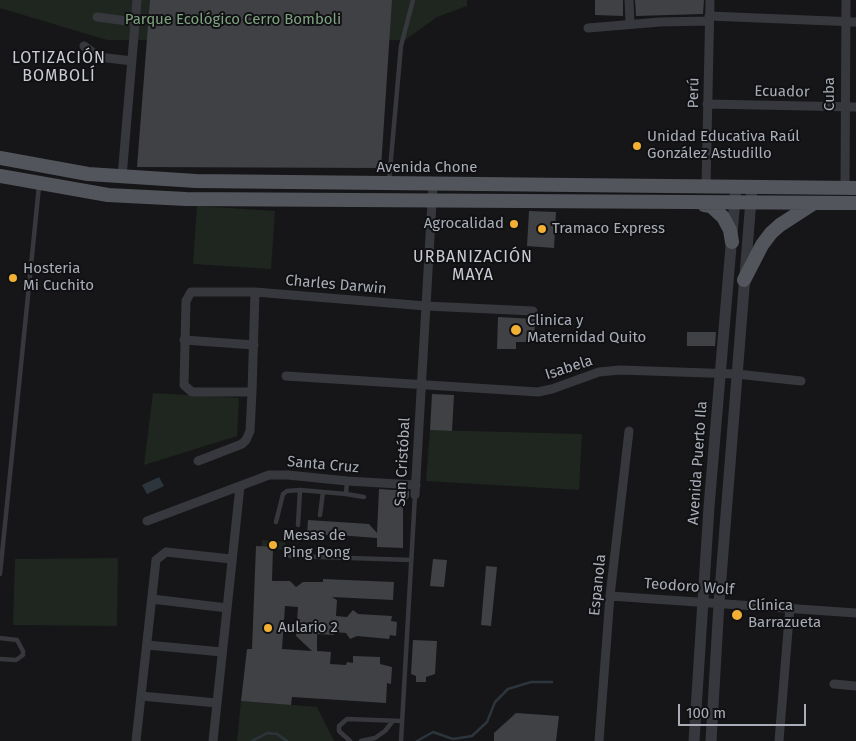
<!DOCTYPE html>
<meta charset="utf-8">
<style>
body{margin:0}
#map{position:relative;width:856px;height:741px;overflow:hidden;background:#161618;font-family:"Fira Sans",sans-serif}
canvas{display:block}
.scale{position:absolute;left:678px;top:704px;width:128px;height:22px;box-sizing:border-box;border:2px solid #a8adb8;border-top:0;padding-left:6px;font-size:15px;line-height:18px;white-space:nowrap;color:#a8adb8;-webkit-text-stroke:4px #111113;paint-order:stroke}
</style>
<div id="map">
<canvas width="856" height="741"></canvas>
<div class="scale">100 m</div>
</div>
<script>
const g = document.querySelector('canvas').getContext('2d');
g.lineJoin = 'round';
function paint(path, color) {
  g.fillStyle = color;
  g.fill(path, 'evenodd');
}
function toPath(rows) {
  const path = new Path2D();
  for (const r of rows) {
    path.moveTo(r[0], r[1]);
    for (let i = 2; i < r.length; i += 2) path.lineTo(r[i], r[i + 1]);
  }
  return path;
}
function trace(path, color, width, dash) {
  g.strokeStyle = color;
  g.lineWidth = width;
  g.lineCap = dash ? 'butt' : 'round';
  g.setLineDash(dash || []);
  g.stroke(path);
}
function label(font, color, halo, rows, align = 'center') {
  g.font = font + ' "Fira Sans",sans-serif';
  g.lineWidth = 4;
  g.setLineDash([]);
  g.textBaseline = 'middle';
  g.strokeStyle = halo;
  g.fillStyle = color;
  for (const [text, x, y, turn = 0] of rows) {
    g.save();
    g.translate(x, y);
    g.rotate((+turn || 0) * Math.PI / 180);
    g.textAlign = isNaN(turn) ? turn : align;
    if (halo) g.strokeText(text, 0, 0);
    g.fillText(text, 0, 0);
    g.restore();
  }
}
const green = toPath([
 [0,0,467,0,467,6,437,17,405,40,107,40,0,8],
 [197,206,275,211,271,269,193,264],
 [153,393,239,398,237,436,144,465],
 [430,430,582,434,579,490,426,481],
 [262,540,285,542,285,550,261,548],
 [118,558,117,626,13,625,15,559],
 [241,701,317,707,334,741,237,741]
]);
const water = toPath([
 [159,477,164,486,147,494,142,485]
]);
const stream = toPath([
 [252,741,267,733,277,734,287,741],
 [417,741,433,732,453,739,472,736,487,722,495,702,508,689,531,682,552,682]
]);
const building = toPath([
 [150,0,392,0,381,168,137,167],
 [595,0,623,0,623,16,595,15],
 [635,0,704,0,703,14,636,16],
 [529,211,556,212,554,248,527,246],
 [498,317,535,319,534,342,516,342,516,349,497,349],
 [687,332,716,332,715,346,687,346],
 [432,394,454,395,452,431,430,430],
 [379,489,409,491,409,497,403,503,403,548,377,547,377,538,337,535,333,528,329,535,307,533,308,520,369,524,377,533],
 [256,546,273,547,272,581,290,581,296,587,303,582,323,582,323,579,394,582,393,600,332,597,337,600,336,616,347,617,353,610,358,614,392,616,391,621,397,622,396,636,390,635,389,639,357,636,350,639,346,633,334,632,334,635,317,634,317,651,331,652,330,664,346,665,347,662,353,663,353,656,380,657,380,664,392,667,391,684,387,683,386,703,292,697,291,705,241,701,247,649,252,649],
 [285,606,298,607,296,636,312,651,282,649],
 [433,559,447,560,444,587,430,586],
 [486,566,497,567,491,626,481,625],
 [413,640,437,641,435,674,426,677,426,682,416,682,416,676,411,674],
 [516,713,559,716,556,741,494,741,494,733]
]);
const service = toPath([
 [389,181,401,46,413,0],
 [346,494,364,497],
 [320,515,323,492],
 [276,522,283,494,287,491,300,490,346,494,347,481],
 [298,525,300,490],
 [290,556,411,560],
 [0,574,39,186],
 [0,638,17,640,23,651,23,655,16,660,0,659],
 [350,741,339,731,339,726,347,719,402,721],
 [361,741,375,738,385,731,392,722],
 [401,741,415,495]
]);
const minor = toPath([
 [629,0,630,24],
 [709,16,856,22],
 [97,17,135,22],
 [588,28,660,22,709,21],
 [84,46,99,57,132,61],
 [707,104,856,107],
 [122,177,137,0],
 [706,187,710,0],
 [845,188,846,0],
 [184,340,254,345],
 [286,376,538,392,552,389,599,372,620,370,737,374,801,381],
 [252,392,255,292],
 [198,461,242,444,246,440,250,431,252,392,192,392,184,385,186,301,191,292,255,292,426,306,533,311],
 [415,495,433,185],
 [147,521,269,475,288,475,347,481,416,485],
 [610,596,856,613],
 [152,599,227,608],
 [147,645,222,652],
 [834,684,856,686],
 [141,696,217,703],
 [136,741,156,560,166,552,231,559],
 [213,741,240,486],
 [599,741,610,596,629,431],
 [779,741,790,606]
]);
const tertiary = toPath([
 [694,741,709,507,736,187],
 [711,741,719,603,752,187]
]);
const primary = toPath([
 [0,158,88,174,196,181,856,188],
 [0,176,108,195,186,199,856,203],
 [704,205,711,206,723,217,730,230,732,242],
 [744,280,762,245,771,233,780,225,814,203]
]);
const markers = [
 [637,146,5,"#f2b134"],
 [514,224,5,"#f2b134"],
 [542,229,5,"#f2b134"],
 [13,278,5,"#f2b134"],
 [516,330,6,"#f2b134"],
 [273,545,5,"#f2b134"],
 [737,615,6,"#f2b134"],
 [268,628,5,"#f2b134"]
];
const parkNames = [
 ["Parque Ecológico Cerro Bomboli",233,20]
];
const streetNames = [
 ["Ecuador",782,92,1],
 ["Perú",694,93,-89],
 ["Cuba",830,94,-90],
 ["Avenida Chone",427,168],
 ["Charles Darwin",336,285,5],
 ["Isabela",569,368,-18],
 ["San Cristóbal",403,462,-87],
 ["Avenida Puerto Ila",698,463,-86],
 ["Santa Cruz",323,465,5],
 ["Espanola",598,585,-84],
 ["Teodoro Wolf",689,587,4]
];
const poiNames = [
 ["Unidad Educativa Raúl",647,137],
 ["González Astudillo",647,154],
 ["Agrocalidad",504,224,"right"],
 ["Tramaco Express",552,229],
 ["Hosteria",23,269],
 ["Mi Cuchito",23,286],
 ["Clinica y",527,321],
 ["Maternidad Quito",527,338],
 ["Mesas de",283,536],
 ["Ping Pong",283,553],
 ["Clínica",748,606],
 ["Barrazueta",748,623],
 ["Aulario 2",278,628]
];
const neighbourhoodNames = [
 ["LOTIZACIÓN",59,59],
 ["BOMBOLÍ",59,77],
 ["URBANIZACIÓN",473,258],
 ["MAYA",473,276]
];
paint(green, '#1e261f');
paint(water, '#2c353c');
trace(stream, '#2c353c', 2.5);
paint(building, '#404145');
trace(service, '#37383d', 4.5);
trace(minor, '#37383d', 9);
trace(tertiary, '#37383d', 11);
trace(primary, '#53555c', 14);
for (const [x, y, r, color] of markers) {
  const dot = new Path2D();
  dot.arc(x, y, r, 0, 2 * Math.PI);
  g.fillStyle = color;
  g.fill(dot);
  trace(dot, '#111113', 2);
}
label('15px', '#7fa381', '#111113', parkNames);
label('15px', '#a8adb8', '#111113', streetNames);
label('15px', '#a8adb8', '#111113', poiNames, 'left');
g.letterSpacing = '1px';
label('16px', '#c9ccd4', '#111113', neighbourhoodNames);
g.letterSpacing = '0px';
</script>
